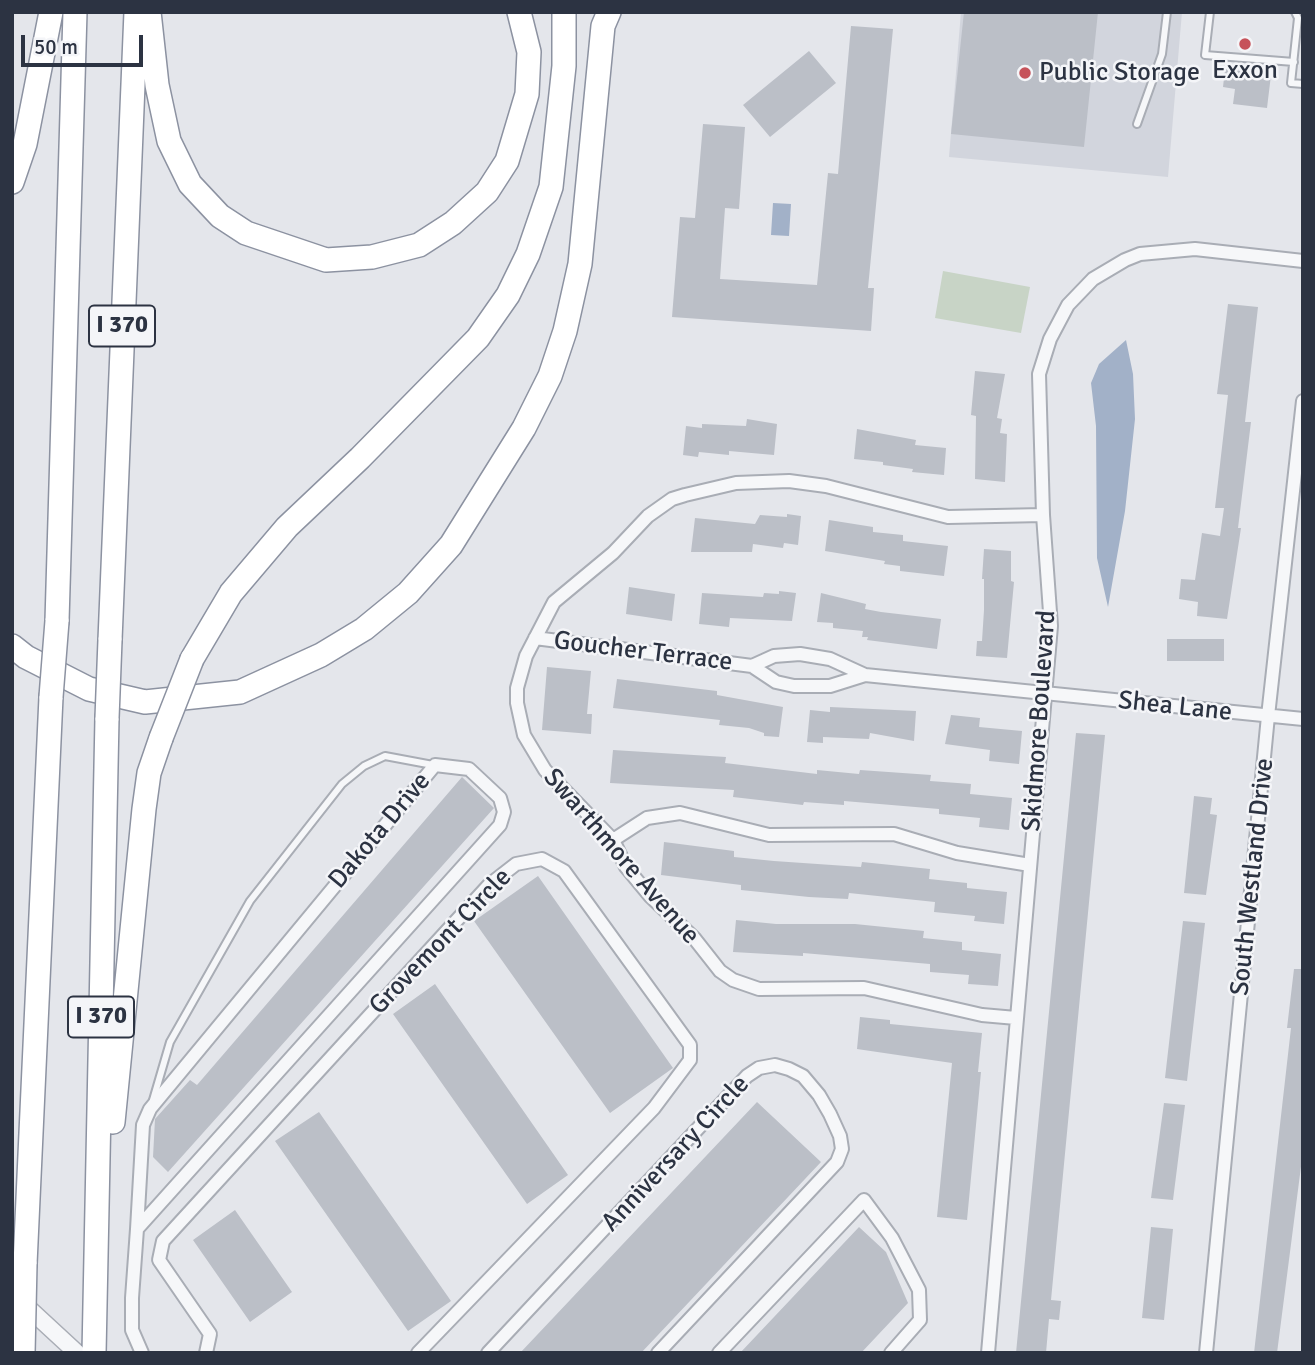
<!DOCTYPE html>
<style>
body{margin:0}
#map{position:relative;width:1315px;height:1365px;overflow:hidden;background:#e4e6eb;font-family:Signika,sans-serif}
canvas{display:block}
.frame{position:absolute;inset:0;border:14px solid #2c3342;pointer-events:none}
.scale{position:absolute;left:21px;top:35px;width:122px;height:32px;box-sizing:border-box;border:4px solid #2c3342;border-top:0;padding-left:9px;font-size:21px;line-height:24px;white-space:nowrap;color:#2c3342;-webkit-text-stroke:5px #f4f5f8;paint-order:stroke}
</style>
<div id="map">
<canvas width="1315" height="1365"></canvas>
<div class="frame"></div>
<div class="scale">50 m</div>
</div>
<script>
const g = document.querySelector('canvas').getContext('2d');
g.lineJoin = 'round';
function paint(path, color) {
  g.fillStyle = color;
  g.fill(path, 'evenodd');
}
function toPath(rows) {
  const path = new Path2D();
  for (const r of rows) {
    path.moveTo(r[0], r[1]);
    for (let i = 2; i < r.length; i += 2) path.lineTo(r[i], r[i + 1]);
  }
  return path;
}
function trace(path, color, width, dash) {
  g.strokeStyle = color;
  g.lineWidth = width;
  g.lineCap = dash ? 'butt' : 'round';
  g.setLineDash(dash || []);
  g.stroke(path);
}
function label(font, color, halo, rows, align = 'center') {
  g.font = font + ' Signika,sans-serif';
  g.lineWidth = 5;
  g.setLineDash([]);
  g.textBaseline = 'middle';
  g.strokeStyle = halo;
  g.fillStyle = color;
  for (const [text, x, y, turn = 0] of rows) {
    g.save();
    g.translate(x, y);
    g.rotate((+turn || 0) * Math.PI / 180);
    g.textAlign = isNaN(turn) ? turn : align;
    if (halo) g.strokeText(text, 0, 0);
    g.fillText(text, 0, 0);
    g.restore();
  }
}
const built = toPath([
 [961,12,1182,12,1168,177,949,157]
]);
const green = toPath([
 [943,271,1030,287,1021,333,935,318]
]);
const water = toPath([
 [773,203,791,204,789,236,771,235],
 [1126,340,1133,374,1135,419,1125,511,1108,607,1097,558,1096,426,1091,383,1099,364]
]);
const building = toPath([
 [964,12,1098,12,1084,147,951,134],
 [851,26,893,29,868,288,874,288,871,331,672,317,680,217,695,218,703,124,745,127,739,209,725,208,720,279,817,285,828,173,838,174],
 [809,51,836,83,770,137,743,105],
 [1225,69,1271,75,1267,108,1233,104,1235,89,1223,87],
 [1228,304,1258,307,1245,422,1251,422,1238,528,1241,528,1227,619,1197,616,1198,602,1179,599,1181,579,1195,580,1202,533,1220,536,1224,508,1215,508,1228,395,1217,394],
 [975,371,1005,374,997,418,1002,419,1000,433,1007,434,1005,482,975,479,976,416,971,415],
 [747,419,777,424,774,455,729,451,729,455,699,452,698,457,683,455,686,426,702,428,702,424,746,426],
 [857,429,916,440,915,445,946,448,944,475,912,472,913,469,883,465,883,462,854,459],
 [787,514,801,516,798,545,784,543,783,548,753,544,752,552,691,552,695,518,755,524,760,515,787,517],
 [829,520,873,527,873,532,903,535,903,541,948,546,944,576,900,571,900,566,884,564,885,561,825,551],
 [984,549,1011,551,1011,581,1014,582,1007,658,976,656,977,641,982,641,984,610,984,579,982,579],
 [629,587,675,594,672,621,626,614],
 [779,591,796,593,792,621,730,618,729,627,699,624,702,593,763,597,764,593,779,594],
 [821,593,866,604,865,609,881,612,941,619,937,649,867,640,868,637,862,637,863,631,833,628,833,623,817,622],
 [1167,639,1224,639,1224,661,1167,661],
 [547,667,591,671,587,714,592,714,591,734,542,730],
 [617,679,717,691,717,695,783,707,779,737,764,736,764,733,749,728,719,725,720,720,613,708],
 [830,707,916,711,914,741,870,733,869,739,823,737,823,743,807,742,810,710,830,712],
 [951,715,980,718,979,727,1022,731,1019,764,989,761,990,750,945,744],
 [1076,733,1105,735,1051,1300,1061,1301,1059,1320,1049,1319,1046,1353,1016,1353],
 [613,750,726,757,725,763,817,774,817,770,859,774,860,770,931,775,930,781,971,784,970,794,1012,798,1009,830,979,827,980,818,939,814,939,809,844,801,844,805,804,802,803,805,733,797,734,790,610,783],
 [462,777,494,808,168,1172,153,1157,155,1119,190,1080,197,1085],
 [1194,796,1212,798,1210,814,1217,815,1206,895,1184,893],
 [664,842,734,851,734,857,774,861,861,867,862,862,930,869,929,879,967,883,967,888,1007,892,1004,924,974,921,975,916,934,912,935,902,849,893,848,899,809,897,741,890,741,885,661,875],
 [538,876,673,1068,610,1113,474,921],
 [736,920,776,924,855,924,924,931,923,938,962,942,962,950,1001,954,998,986,968,984,969,975,930,972,930,964,803,953,803,956,733,952],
 [1183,921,1205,923,1187,1081,1165,1078],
 [1294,969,1303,969,1303,1151,1277,1353,1254,1353,1291,1028,1287,1028],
 [435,984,568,1175,527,1204,393,1014],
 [860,1017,890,1020,890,1024,982,1033,978,1072,981,1072,967,1220,937,1217,952,1063,857,1049],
 [757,1102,821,1162,641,1353,520,1353],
 [1164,1103,1185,1105,1173,1200,1151,1198],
 [319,1112,451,1301,408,1331,275,1141],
 [235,1210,292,1292,250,1322,193,1240],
 [859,1227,886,1252,908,1303,861,1353,740,1353],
 [1151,1227,1173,1229,1164,1320,1142,1318]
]);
const service = toPath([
 [1210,12,1205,55,1294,62],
 [1295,12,1298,18,1291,83,1303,84],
 [1137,124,1162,54,1167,12],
 [153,1100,170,1042,250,901,342,784,364,766,385,756,433,765]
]);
const minor = toPath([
 [535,638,752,666,776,682,794,686,830,686,865,675],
 [752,666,774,656,800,654,830,659,865,675,1303,719],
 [613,840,647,818,680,813,769,835,894,834,957,853,1030,865],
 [1016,1018,982,1015,864,988,759,989,733,980,720,971,694,938,650,896,626,867,613,840,545,770,524,735,517,703,517,688,526,656,554,602,613,553,648,516,672,499,685,495,736,483,789,481,826,486,948,517,1043,515],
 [137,1229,500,825,504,812,500,798,469,769,435,765,150,1109,143,1125,137,1229,132,1298,132,1330,142,1353],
 [206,1353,210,1334,159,1260,163,1241,489,885,516,864,542,859,564,871,690,1045,690,1060,654,1108,418,1353],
 [488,1353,747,1076,759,1068,775,1065,789,1069,803,1076,819,1095,830,1114,840,1136,842,1149,837,1162,658,1353],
 [719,1353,864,1200,892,1238,919,1290,920,1320,891,1353],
 [988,1353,1051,626,1043,515,1039,374,1050,339,1068,305,1093,279,1125,260,1140,254,1195,249,1303,261],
 [1206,1353,1268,716,1303,401]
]);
const tertiary = toPath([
 [12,1293,77,1353]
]);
const motorway = toPath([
 [149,12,157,85,169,141,190,184,220,216,246,233,326,260,372,257,419,245,453,223,487,192,507,161,527,94,529,52,519,12],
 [12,182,25,144,51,12],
 [57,621,75,12],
 [110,640,136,12],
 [12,646,26,657,89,689,145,702,240,692,321,655,364,629,408,593,451,545,524,428,550,376,565,331,580,264,603,26,609,12],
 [192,659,231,593,287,527,360,458,478,338,508,295,528,254,551,187,564,66,564,12],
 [113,1122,144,809,149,773,161,738],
 [25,1264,51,697],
 [94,1353,107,718]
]);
const motorwayBridge = toPath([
 [51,697,57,621],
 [107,718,110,640],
 [161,738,192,659],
 [23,1353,25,1264]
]);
const markers = [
 [1245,44,7,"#c6525a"],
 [1025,73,7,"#c6525a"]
];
const shields = [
 [122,326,66],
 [101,1017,66]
];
const shieldNames = [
 ["I 370",122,326],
 ["I 370",101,1017]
];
const poiNames = [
 ["Exxon",1245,71],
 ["Public Storage",1039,73,"left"]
];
const streetNames = [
 ["Goucher Terrace",643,652,7],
 ["Shea Lane",1175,707,6],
 ["Skidmore Boulevard",1040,721,-86],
 ["Dakota Drive",380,831,-50],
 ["Swarthmore Avenue",621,857,49],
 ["South Westland Drive",1253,877,-84],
 ["Grovemont Circle",441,942,-46],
 ["Anniversary Circle",676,1154,-47]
];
paint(built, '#d2d5dd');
paint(green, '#c8d4c6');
paint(water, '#a2b1c8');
paint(building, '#bbbfc7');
trace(service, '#a9adb5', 10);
trace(minor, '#a9adb5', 16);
trace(tertiary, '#a9adb5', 19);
trace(motorway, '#8c92a1', 26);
trace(service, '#f6f7f9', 6);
trace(minor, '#f6f7f9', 12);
trace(tertiary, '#f6f7f9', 16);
trace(motorway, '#fff', 23);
trace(motorwayBridge, '#8c92a1', 26, []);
trace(motorwayBridge, '#fff', 23);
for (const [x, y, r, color] of markers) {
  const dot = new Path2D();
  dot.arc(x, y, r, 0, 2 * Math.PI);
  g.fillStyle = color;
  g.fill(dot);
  trace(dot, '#f4f5f8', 2.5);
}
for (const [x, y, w] of shields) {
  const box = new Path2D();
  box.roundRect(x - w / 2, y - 20.5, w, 41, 5);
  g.fillStyle = '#f4f5f8';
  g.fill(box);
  trace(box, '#2c3342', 2);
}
label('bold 24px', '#2c3342', null, shieldNames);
label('26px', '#2c3342', '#f4f5f8', poiNames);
label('26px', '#2c3342', '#f4f5f8', streetNames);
</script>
